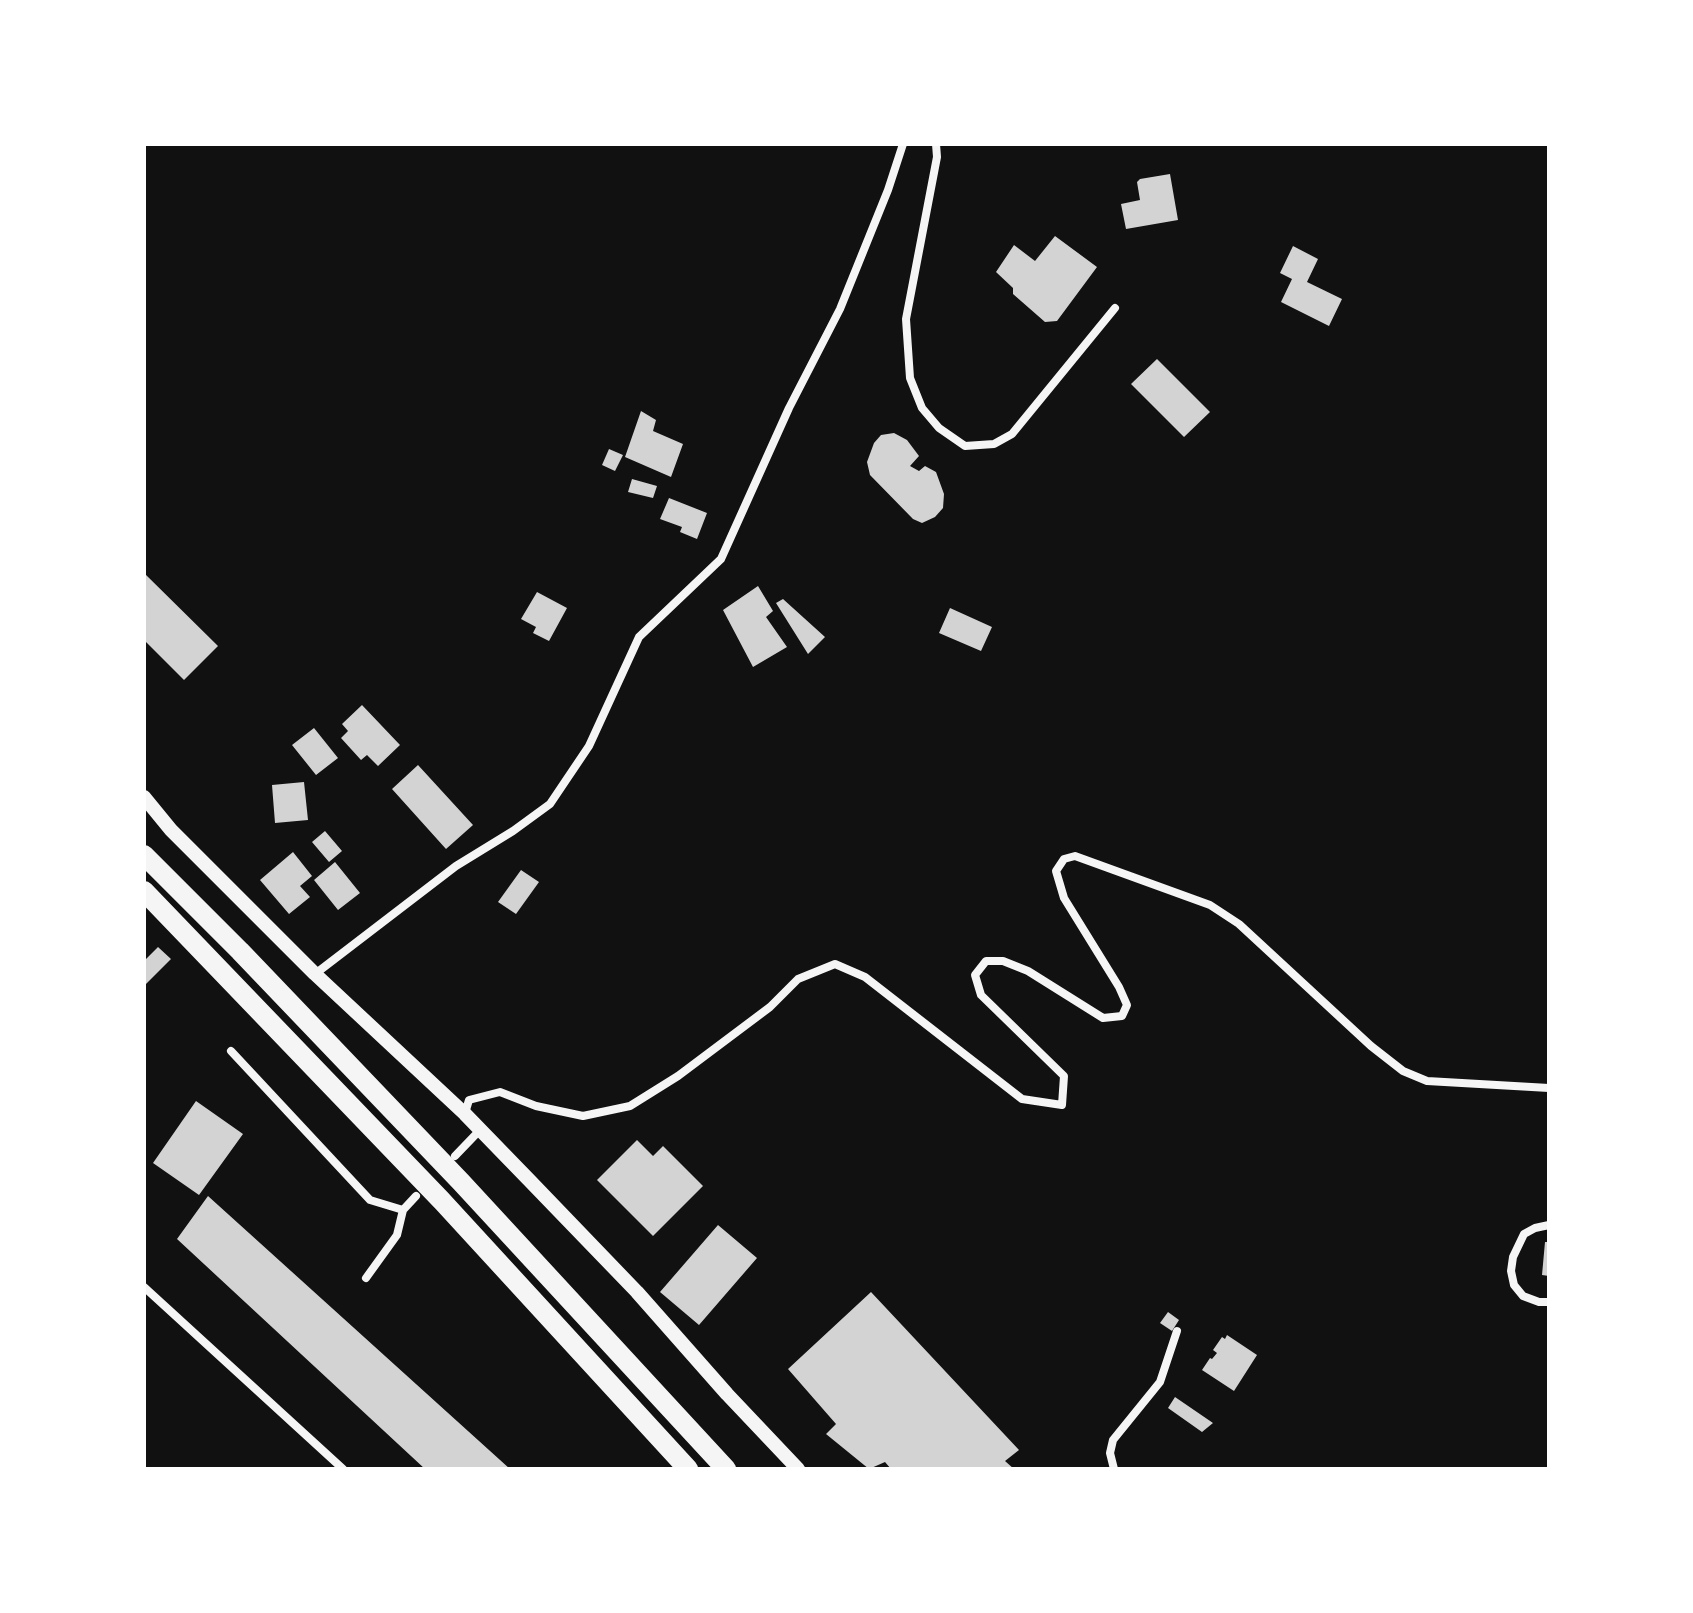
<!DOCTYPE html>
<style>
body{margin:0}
#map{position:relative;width:1693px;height:1613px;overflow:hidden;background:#111;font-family:"Roboto Condensed",sans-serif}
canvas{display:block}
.frame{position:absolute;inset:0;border:146px solid #fff;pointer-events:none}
</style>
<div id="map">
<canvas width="1693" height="1613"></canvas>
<div class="frame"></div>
</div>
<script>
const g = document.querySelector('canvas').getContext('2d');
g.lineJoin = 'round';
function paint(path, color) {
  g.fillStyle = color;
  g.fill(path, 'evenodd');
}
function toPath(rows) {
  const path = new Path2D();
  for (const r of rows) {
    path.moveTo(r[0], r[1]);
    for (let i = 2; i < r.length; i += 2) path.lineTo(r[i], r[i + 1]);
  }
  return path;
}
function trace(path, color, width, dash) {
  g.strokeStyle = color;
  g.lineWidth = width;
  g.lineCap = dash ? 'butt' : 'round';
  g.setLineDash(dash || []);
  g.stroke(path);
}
const building = toPath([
 [1170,174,1178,220,1126,229,1121,204,1140,200,1137,182,1140,179],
 [1055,236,1097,267,1057,321,1045,322,1013,294,1013,288,996,272,1014,245,1035,261],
 [1293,246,1318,259,1307,282,1342,299,1329,326,1281,302,1292,279,1280,273],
 [1157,359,1210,412,1184,437,1131,384],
 [641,411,656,420,653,431,683,444,671,477,625,457],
 [894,433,907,440,919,456,910,466,919,471,925,466,936,472,944,494,943,508,935,517,922,523,913,519,870,475,867,462,874,443,881,435],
 [609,449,623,455,615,471,602,465],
 [632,479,657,486,653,498,628,492],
 [669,498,707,513,697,539,680,532,682,527,660,519],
 [144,573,218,646,184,680,144,640],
 [758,586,773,611,766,617,787,647,753,667,723,610],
 [537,592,567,608,549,641,533,633,536,627,521,619],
 [783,599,825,637,808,654,776,603],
 [950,608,992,627,981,651,939,633],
 [362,705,400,745,378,766,367,755,361,760,341,738,348,731,342,724],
 [314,728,338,758,316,775,292,745],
 [418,765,473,825,446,849,392,789],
 [304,782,308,820,275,823,272,785],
 [325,831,342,851,329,862,312,842],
 [293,852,312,876,300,886,310,897,289,914,260,880],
 [335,862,360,893,338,910,314,880],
 [521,870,539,882,516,914,498,902],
 [158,947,171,959,144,986,144,961],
 [196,1101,243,1134,199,1195,153,1163],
 [637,1140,653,1156,663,1146,703,1186,653,1236,597,1180],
 [208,1196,510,1469,425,1469,177,1239],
 [718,1225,757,1258,699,1325,660,1292],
 [1545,1242,1549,1242,1549,1276,1542,1275],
 [871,1292,1019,1450,1005,1461,1014,1469,891,1469,885,1462,869,1469,826,1434,836,1424,788,1369],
 [1168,1312,1179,1320,1172,1331,1160,1323],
 [1227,1335,1257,1355,1234,1391,1202,1370,1210,1358,1212,1359,1217,1353,1213,1350,1222,1337,1225,1339],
 [1175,1397,1213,1423,1202,1432,1168,1408]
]);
const minor = toPath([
 [936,144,937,157,906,319,910,378,922,408,939,428,965,446,994,444,1012,434,1115,308],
 [315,974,456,866,513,831,550,804,589,746,639,637,721,559,789,408,840,309,888,190,903,144],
 [231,1051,370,1200,403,1210],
 [465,1113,469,1100,500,1092,536,1106,583,1116,630,1106,678,1076,770,1007,798,979,835,964,865,977,1022,1099,1062,1105,1064,1076,981,995,975,975,986,961,1003,961,1028,971,1103,1018,1122,1016,1127,1005,1119,987,1064,898,1056,871,1064,859,1075,856,1210,905,1239,924,1371,1046,1403,1071,1427,1081,1549,1088],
 [455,1156,480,1130],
 [1549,1225,1535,1228,1524,1234,1513,1257,1511,1271,1514,1285,1523,1296,1539,1302,1549,1302],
 [366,1278,397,1235,403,1210,416,1196],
 [144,1287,343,1469],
 [1114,1469,1110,1453,1113,1440,1160,1382,1177,1331]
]);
const tertiary = toPath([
 [144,797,171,830,315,974,465,1114,531,1182,637,1292,727,1394,798,1469]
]);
const trunk = toPath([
 [144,855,240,951,461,1182,726,1469],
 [144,891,442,1201,688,1469]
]);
paint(building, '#d3d3d3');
trace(minor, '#f5f5f5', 8);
trace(tertiary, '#f5f5f5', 14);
trace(trunk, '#f5f5f5', 20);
</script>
